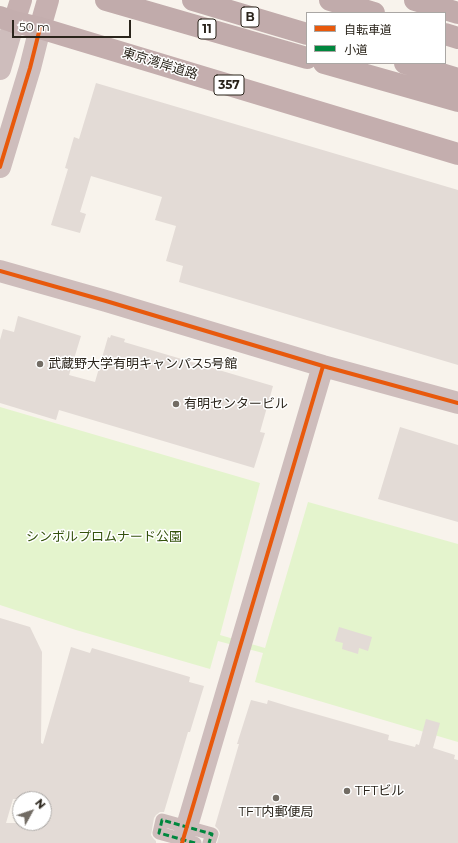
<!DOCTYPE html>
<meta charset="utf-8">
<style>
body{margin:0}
#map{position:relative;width:458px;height:843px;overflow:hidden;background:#f8f3ec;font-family:Montserrat,"Noto Sans JP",sans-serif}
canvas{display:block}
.legend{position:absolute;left:306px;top:12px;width:140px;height:52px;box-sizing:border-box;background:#fff;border:1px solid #aaa7a4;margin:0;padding:5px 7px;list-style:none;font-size:12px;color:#2a241b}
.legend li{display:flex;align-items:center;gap:8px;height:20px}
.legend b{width:20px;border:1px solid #aaa7a4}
.north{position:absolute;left:12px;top:791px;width:40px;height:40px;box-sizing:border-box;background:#fff;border:1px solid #aaa7a4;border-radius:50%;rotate:50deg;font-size:11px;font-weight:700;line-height:16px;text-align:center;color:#2a241b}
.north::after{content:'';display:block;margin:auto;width:14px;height:18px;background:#726c64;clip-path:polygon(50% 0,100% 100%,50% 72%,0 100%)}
.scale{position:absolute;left:12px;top:20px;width:119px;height:18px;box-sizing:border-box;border:2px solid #2a241b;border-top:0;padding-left:5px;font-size:12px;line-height:14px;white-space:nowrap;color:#2a241b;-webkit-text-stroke:3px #fff;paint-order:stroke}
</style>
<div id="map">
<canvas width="458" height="843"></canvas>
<ul class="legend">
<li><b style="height:5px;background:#e8590c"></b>自転車道</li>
<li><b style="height:5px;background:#00873e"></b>小道</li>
</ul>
<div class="north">N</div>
<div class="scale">50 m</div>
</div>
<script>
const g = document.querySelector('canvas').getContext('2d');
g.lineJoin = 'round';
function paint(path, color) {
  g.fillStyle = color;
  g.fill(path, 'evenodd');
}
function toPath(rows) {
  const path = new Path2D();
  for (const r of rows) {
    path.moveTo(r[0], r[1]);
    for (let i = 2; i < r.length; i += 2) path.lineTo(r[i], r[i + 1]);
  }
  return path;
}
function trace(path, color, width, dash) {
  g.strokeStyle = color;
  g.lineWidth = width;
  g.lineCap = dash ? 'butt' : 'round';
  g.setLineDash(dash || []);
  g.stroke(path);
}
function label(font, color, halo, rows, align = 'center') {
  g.font = font + ' Montserrat,"Noto Sans JP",sans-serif';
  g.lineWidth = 3;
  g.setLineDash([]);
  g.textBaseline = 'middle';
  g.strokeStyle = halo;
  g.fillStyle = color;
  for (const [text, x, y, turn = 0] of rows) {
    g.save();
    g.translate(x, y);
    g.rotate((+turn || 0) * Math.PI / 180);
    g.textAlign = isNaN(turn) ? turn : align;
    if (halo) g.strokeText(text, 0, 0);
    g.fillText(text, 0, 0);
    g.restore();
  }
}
const green = toPath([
 [0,407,260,483,220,635,265,648,308,502,458,544,458,742,255,682,263,653,218,641,210,669,76,630,0,605]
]);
const building = toPath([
 [96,83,458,190,458,365,179,282,183,266,166,261,176,226,155,220,162,197,91,176,80,212,86,214,80,233,51,225,68,169,65,168,74,137,79,139],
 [18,316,81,336,69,375,95,382,108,337,110,338,111,335,125,339,124,342,273,386,260,432,265,433,254,468,59,410,56,420,0,403,0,340,3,329,14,332],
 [400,427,458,445,458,522,378,499],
 [0,618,30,627,42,652,41,743,43,744,71,647,90,653,92,648,190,677,189,682,204,686,190,732,188,732,164,812,160,812,156,815,154,818,151,835,153,838,156,841,156,843,0,843],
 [13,799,44,799,44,823,6,823],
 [339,627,372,637,368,651,359,648,358,654,342,649,343,643,335,641],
 [251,700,267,704,268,700,291,707,389,735,388,740,415,747,416,744,419,745,426,719,440,723,433,748,455,755,454,759,458,760,458,843,217,843,220,833,218,829,215,826,239,744,237,744]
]);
const pedestrian = toPath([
 [195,843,159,833,162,820,212,834,209,843]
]);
const tertiary = toPath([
 [0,69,14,22],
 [0,167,30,68,40,28],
 [0,271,106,301,323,366,458,403],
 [182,843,323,366]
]);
const secondary = toPath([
 [14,22,21,0],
 [40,28,48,0]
]);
const trunk = toPath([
 [0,17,14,22,40,28,73,38,458,154]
]);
const motorway = toPath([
 [106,0,307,58],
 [193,0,307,34],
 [330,0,374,13],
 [415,0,458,13],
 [445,34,458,38],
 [324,63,458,101],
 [405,63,458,79]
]);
const quiet = toPath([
 [195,843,159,833,162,820,212,834,209,843]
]);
const cycleway = toPath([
 [0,167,30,68,40,28],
 [0,271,106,301,323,366,458,403],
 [182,843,323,366]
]);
const markers = [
 [40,364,4,"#726c64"],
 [176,404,4,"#726c64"],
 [347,791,4,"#726c64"],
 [276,798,4,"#726c64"]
];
const shields = [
 [250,17,18],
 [207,29,18],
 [229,85,30]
];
const shieldNames = [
 ["B",250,17],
 ["11",207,29],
 ["357",229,85]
];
const streetNames = [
 ["東京湾岸道路",160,64,17]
];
const poiNames = [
 ["武蔵野大学有明キャンパス5号館",48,364],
 ["有明センタービル",184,404],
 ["TFTビル",355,791],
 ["TFT内郵便局",276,812,"center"]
];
const parkNames = [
 ["シンボルプロムナード公園",104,537]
];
paint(green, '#e4f4cd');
paint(building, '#e3dbd6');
trace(pedestrian, '#cebdbc', 13);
trace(tertiary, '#cebdbc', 22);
trace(secondary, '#c6b0b0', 22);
trace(trunk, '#c4aeae', 22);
trace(motorway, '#c1abab', 22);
trace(quiet, '#00873e', 3, [6, 3]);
trace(cycleway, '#e8590c', 4);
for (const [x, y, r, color] of markers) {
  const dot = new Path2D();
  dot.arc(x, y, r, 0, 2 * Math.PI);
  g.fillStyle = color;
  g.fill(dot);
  trace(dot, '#fff', 1.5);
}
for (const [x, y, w] of shields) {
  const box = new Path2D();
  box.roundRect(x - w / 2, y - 10, w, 20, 3);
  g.fillStyle = '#fff';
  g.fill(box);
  trace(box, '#2a241b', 1);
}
label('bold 12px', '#2a241b', null, shieldNames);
label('13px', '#2a241b', '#fff', streetNames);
label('13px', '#2a241b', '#fff', poiNames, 'left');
label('13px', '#33510b', '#fff', parkNames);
</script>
